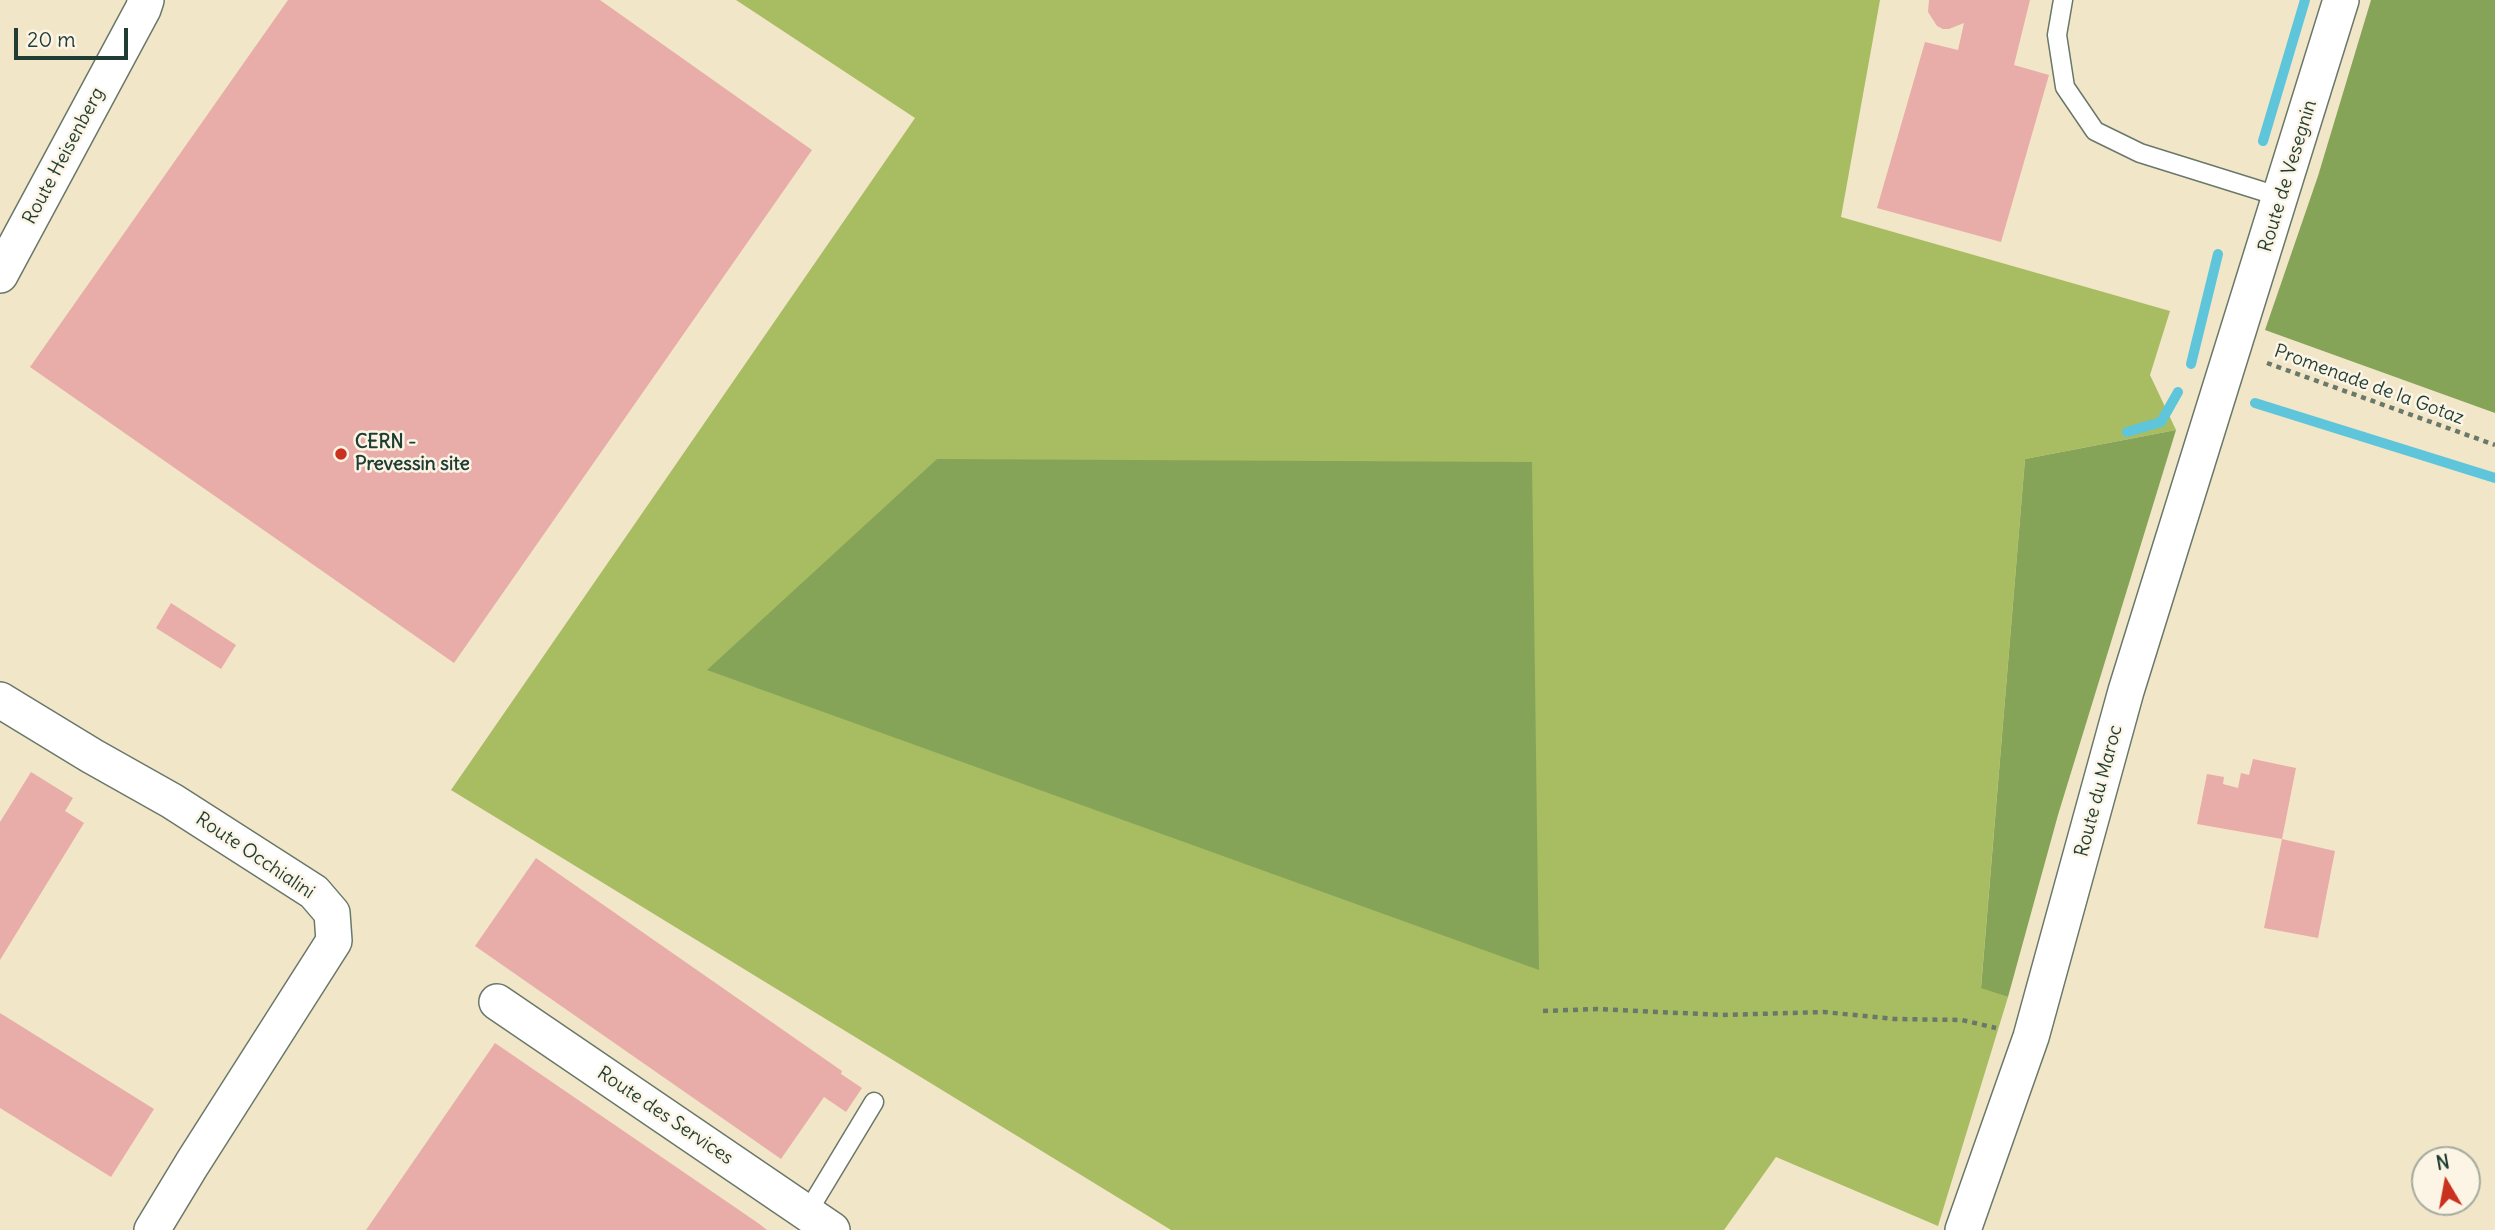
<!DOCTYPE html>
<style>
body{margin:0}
#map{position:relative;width:2495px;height:1230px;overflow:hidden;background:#f2e6c9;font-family:Delius,sans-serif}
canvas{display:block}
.north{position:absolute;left:2411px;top:1146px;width:70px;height:70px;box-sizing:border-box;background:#fcf5e5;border:2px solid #a4ab9e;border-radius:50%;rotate:350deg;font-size:19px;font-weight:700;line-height:28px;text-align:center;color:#1f3d34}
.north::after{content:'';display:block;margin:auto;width:24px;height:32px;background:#c8321e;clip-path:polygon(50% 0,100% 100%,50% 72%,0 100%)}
.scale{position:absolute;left:14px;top:28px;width:114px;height:32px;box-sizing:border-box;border:4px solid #1f3d34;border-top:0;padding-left:9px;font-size:21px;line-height:24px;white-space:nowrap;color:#1f3d34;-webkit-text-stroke:5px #fcf5e5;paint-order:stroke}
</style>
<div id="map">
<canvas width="2495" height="1230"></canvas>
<div class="north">N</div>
<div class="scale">20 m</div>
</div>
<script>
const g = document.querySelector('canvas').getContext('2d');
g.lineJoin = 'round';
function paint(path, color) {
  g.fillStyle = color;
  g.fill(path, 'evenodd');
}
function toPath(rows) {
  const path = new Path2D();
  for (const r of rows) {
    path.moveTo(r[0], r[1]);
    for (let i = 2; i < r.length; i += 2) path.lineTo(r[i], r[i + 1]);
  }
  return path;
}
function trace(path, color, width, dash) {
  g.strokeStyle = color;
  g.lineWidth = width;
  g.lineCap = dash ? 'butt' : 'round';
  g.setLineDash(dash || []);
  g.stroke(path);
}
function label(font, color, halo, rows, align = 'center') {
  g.font = font + ' Delius,sans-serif';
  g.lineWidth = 5;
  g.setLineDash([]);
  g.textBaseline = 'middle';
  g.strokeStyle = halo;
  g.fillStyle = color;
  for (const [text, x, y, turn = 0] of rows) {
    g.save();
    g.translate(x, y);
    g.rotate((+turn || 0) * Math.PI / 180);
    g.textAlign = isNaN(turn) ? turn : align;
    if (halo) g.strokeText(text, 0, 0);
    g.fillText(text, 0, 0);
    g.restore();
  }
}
const green = toPath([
 [736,0,1880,0,1841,217,2170,311,2150,375,2176,430,2025,459,1981,987,2008,997,1938,1226,1776,1157,1724,1230,1171,1230,451,790,915,118]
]);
const forest = toPath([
 [2371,0,2495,0,2495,413,2265,330,2318,176],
 [2176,430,2058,815,2008,997,1981,988,2025,459],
 [937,459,1532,462,1539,970,707,670]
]);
const stream = toPath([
 [2263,141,2305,0],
 [2191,364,2218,254],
 [2255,403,2495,478],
 [2127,432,2161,422,2178,392]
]);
const building = toPath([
 [288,0,600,0,812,150,454,663,30,367],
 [1929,0,2030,0,2014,65,2049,75,2001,242,1877,208,1925,42,1958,50,1964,23,1949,29,1943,29,1937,26,1928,12],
 [171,603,236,645,221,669,156,628],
 [2253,759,2296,768,2282,839,2197,824,2207,774,2224,777,2223,784,2238,788,2241,773,2249,775],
 [31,772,73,798,65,811,84,823,0,960,0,822],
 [2282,839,2335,851,2318,938,2264,928],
 [536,858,842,1071,841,1074,862,1088,846,1112,824,1097,781,1159,475,946],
 [0,1013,154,1109,111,1177,0,1108],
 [495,1043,758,1223,767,1230,366,1230]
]);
const path = toPath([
 [2267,363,2495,445],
 [1543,1011,1597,1009,1722,1015,1824,1012,1894,1019,1962,1020,1996,1028]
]);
const lane = toPath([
 [2063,0,2057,35,2065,87,2095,131,2140,153,2281,197],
 [807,1213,874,1102]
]);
const street = toPath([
 [0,275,143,9,146,0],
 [0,700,92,756,172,801,314,892,332,913,334,941,192,1164,152,1230],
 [497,1002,832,1230],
 [1963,1230,2031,1037,2126,691,2341,0]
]);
const markers = [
 [341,454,7,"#c8321e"]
];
const streetNames = [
 ["Route Heisenberg",64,156,-62],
 ["Route de Vesegnin",2288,176,-73],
 ["Promenade de la Gotaz",2369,385,20],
 ["Route du Maroc",2099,791,-75],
 ["Route Occhialini",255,856,34],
 ["Route des Services",665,1116,34]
];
const poiNames = [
 ["CERN -",355,443],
 ["Prevessin site",355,465]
];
paint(green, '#a8bd62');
paint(forest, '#86a458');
trace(stream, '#5ec5db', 10);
paint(building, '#e8ada9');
trace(lane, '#697868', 21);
trace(street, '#697868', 38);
trace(path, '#697868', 4.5, [5, 5]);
trace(lane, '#fff', 18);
trace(street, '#fff', 35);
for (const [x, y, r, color] of markers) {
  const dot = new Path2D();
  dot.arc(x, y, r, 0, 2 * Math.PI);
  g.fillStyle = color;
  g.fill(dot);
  trace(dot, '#fcf5e5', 2.5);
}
label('19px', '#1f3d34', '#fcf5e5', streetNames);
label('bold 19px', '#1f3d34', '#fcf5e5', poiNames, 'left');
</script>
